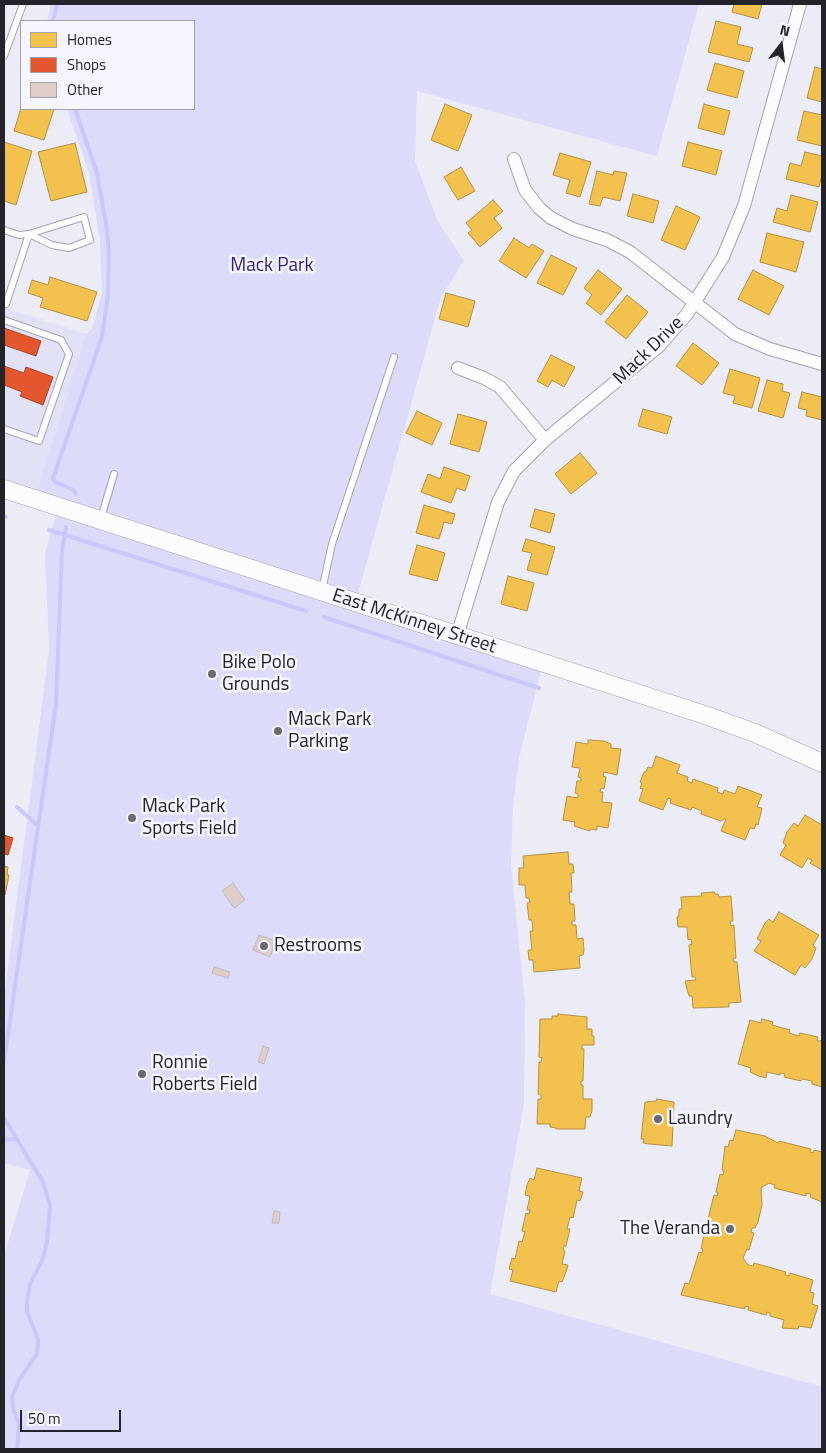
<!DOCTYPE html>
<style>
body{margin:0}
#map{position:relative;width:826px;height:1453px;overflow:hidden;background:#ececf7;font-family:"Titillium Web",sans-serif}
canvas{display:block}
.frame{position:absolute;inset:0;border:5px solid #23232a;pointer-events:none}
.legend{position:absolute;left:20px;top:20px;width:175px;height:90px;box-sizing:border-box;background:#f5f5fe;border:1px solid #a1a1a9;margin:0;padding:6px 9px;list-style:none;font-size:15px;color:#23232a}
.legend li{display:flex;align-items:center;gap:10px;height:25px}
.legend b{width:25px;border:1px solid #a1a1a9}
.north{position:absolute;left:756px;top:20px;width:50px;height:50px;-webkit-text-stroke:4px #f5f5fe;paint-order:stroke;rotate:15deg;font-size:14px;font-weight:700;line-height:20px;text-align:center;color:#23232a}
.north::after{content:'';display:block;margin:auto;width:18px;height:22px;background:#23232a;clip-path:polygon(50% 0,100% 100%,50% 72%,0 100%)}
.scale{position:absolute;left:20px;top:1410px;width:101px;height:22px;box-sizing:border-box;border:2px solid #23232a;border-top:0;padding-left:6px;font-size:15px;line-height:18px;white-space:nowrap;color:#23232a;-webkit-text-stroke:4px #f5f5fe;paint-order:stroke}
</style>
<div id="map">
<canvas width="826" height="1453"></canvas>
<div class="frame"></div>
<ul class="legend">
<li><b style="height:14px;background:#f2c14e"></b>Homes</li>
<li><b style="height:14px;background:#e4572e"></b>Shops</li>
<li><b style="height:14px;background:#decdc8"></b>Other</li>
</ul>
<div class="north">N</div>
<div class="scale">50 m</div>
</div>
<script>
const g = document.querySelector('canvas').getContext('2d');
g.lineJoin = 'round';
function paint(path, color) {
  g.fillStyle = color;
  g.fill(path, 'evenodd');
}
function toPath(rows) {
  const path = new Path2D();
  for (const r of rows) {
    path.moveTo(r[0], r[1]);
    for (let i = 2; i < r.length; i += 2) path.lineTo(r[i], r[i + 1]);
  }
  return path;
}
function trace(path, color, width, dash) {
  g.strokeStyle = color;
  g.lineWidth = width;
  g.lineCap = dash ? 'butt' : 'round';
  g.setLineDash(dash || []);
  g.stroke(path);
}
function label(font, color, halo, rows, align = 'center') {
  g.font = font + ' "Titillium Web",sans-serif';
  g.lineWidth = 5;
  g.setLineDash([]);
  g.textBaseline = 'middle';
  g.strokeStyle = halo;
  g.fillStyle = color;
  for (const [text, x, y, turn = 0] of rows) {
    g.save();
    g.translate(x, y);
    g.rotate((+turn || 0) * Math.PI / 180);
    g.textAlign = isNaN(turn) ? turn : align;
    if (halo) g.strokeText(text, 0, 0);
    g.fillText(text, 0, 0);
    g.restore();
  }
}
const built = toPath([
 [4,307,86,334,38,487,58,507,4,489]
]);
const green = toPath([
 [51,4,699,4,657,156,417,91,415,161,438,222,464,261,441,297,355,604,543,663,519,758,513,806,511,865,525,1002,524,1104,490,1294,822,1387,822,1449,4,1449,4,1256,30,1170,4,1163,4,998,49,650,45,553,58,507,38,487,86,334,92,329,102,294,100,242,89,172,67,109,194,109,194,21,47,21]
]);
const homes = toPath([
 [734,4,762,4,758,19,732,12,734,4],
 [716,21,741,27,737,44,753,48,749,62,708,52,716,21],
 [715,63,744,71,737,98,707,90,715,63],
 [815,67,822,69,822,102,807,98,815,67],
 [445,104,472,115,458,151,431,140,445,104],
 [704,104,730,111,724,135,698,128,704,104],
 [21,108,54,109,44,140,14,131,21,108],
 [804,111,822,115,822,146,797,140,804,111],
 [4,142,32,151,16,205,4,201,4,142],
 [688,142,722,151,716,175,682,166,688,142],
 [75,143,87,192,51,201,38,152,75,143],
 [805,152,822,156,822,175,819,187,786,179,790,163,801,166,805,152],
 [560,153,591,162,580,197,566,193,570,180,553,175,560,153],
 [461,167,475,191,458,200,444,177,461,167],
 [597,171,613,175,614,171,627,173,620,201,603,197,600,206,589,204,597,171],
 [633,194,659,201,653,223,627,216,633,194],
 [791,195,818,202,810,232,773,222,777,208,787,211,791,195],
 [493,200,503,211,494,218,502,228,480,247,468,233,472,230,466,223,493,200],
 [676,206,700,217,685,250,661,240,676,206],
 [767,233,804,242,796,272,760,262,767,233],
 [514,238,529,248,532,244,544,251,526,278,499,261,514,238],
 [551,255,577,268,563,295,537,283,551,255],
 [598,270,622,289,601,315,586,303,592,295,584,288,598,270],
 [753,270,784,286,769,315,738,299,753,270],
 [50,277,97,292,87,321,40,307,43,298,28,293,32,280,48,285,50,277],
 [446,293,475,301,468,327,439,319,446,293],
 [627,295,648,312,626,339,605,322,627,295],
 [693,343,719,363,702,385,676,366,693,343],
 [551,355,575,367,564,387,552,380,548,387,537,381,551,355],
 [730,369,760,378,752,408,733,403,735,396,723,393,730,369],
 [767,380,783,384,782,391,790,393,783,418,758,411,767,380],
 [802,392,822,397,822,420,806,416,807,410,798,408,802,392],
 [643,409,672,417,667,434,638,426,643,409],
 [417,411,442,423,432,445,406,433,417,411],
 [458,414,487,422,479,452,450,444,458,414],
 [580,453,597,473,571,494,555,474,580,453],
 [444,467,470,476,465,491,457,488,451,503,421,492,428,474,440,479,444,467],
 [424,505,455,514,452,524,444,522,439,539,416,533,424,505],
 [535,509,555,514,550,533,530,527,535,509],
 [526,539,555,547,547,575,527,570,532,553,522,551,526,539],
 [417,545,445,553,437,581,409,574,417,545],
 [508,576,534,583,527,611,501,604,508,576],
 [588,740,604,741,611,744,611,748,621,749,617,775,604,772,603,776,606,777,604,789,601,788,600,792,603,792,602,802,612,803,608,828,597,826,597,830,590,829,590,831,574,826,575,822,563,820,567,796,578,798,578,794,575,793,577,781,581,781,581,778,578,777,580,768,572,767,576,742,588,744,588,740],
 [656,756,680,765,677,773,688,777,687,781,692,783,693,779,718,788,717,792,723,794,724,790,735,794,738,786,762,795,757,807,762,808,758,825,756,824,754,829,750,828,745,840,721,831,726,819,724,819,721,821,701,814,702,811,692,807,691,810,670,803,671,799,668,798,663,810,639,801,643,789,640,788,642,783,640,782,644,772,646,772,648,767,652,768,656,756],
 [805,815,822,825,822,870,810,863,812,860,808,858,802,868,780,855,786,845,783,843,787,832,794,823,798,826,805,815],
 [568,852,569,864,573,864,574,873,571,873,572,892,569,892,570,904,574,904,575,921,572,921,572,925,576,925,577,939,583,938,584,950,583,955,579,956,580,968,534,972,533,960,529,960,528,950,532,950,530,931,533,931,532,920,529,920,527,903,530,902,529,898,526,898,525,885,519,885,519,868,524,868,523,856,568,852],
 [4,866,8,867,7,875,9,875,5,895,4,866],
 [714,892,715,894,718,894,719,897,731,896,733,921,730,921,731,926,734,925,736,958,733,958,734,962,737,962,741,1002,729,1003,729,1007,693,1008,692,996,689,996,685,981,696,980,695,977,692,977,689,945,692,944,691,939,688,940,687,927,678,927,677,917,679,916,679,909,682,909,681,897,702,896,701,893,714,892],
 [779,912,819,935,813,945,816,948,812,959,805,968,801,965,795,975,754,951,761,941,757,939,765,923,769,919,773,922,779,912],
 [558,1014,587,1017,587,1029,592,1029,592,1036,594,1036,594,1045,582,1045,582,1049,584,1049,583,1081,581,1081,581,1085,583,1085,583,1099,592,1099,592,1111,590,1117,586,1117,585,1129,556,1129,556,1128,550,1127,550,1124,537,1124,538,1099,541,1099,541,1095,538,1094,539,1062,541,1062,542,1058,539,1057,540,1019,552,1019,552,1016,558,1016,558,1014],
 [762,1019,773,1022,772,1025,790,1030,789,1033,799,1036,800,1033,818,1037,817,1041,820,1041,822,1039,822,1087,812,1084,812,1081,802,1079,801,1081,784,1077,785,1074,780,1073,780,1075,767,1072,766,1078,759,1076,750,1072,751,1068,738,1064,750,1020,761,1023,762,1019],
 [657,1099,674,1102,672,1146,649,1144,643,1143,644,1139,641,1139,645,1102,656,1101,657,1099],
 [736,1130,765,1136,778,1143,779,1141,811,1149,810,1152,813,1153,814,1150,822,1152,822,1202,810,1197,811,1194,806,1193,806,1196,774,1188,775,1185,769,1183,761,1188,762,1205,758,1222,755,1228,752,1228,751,1232,754,1233,749,1250,747,1249,743,1258,748,1265,753,1266,754,1263,786,1272,785,1275,789,1276,790,1273,813,1280,810,1292,814,1293,812,1304,818,1306,811,1328,799,1326,798,1329,782,1328,784,1320,770,1316,770,1313,767,1312,766,1315,748,1310,749,1307,745,1306,745,1309,681,1295,685,1283,689,1284,699,1252,702,1253,703,1249,701,1249,705,1230,708,1231,709,1228,706,1227,714,1195,717,1196,718,1192,716,1192,720,1174,723,1175,724,1171,722,1170,725,1146,728,1147,730,1140,733,1141,736,1130],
 [537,1168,582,1178,579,1191,583,1192,580,1201,577,1200,573,1218,570,1217,567,1229,570,1229,566,1246,564,1246,563,1250,565,1251,562,1264,568,1265,567,1269,562,1282,559,1281,556,1292,510,1281,513,1270,509,1269,512,1258,515,1259,519,1241,522,1242,525,1232,522,1231,526,1213,529,1214,530,1210,527,1210,530,1196,525,1195,527,1185,530,1178,534,1180,537,1168]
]);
const shops = toPath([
 [4,328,41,341,36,356,4,345,4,328],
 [4,366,24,373,26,367,53,377,43,405,20,396,22,392,4,385,4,366],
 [4,835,13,838,8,855,4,854,4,835]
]);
const stream = toPath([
 [53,21,57,4],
 [75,109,97,173,107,230,109,254,108,295,102,337,53,478,55,482,74,490,76,494],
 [4,516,6,517],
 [49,530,306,611],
 [324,617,539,688],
 [17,807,37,825],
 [4,1062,56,704,62,550,66,527],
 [4,1118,43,1182,50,1205,47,1242,42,1261,30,1284,27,1300,27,1311,38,1339,37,1354,19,1380,12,1397,14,1412,19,1424,17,1449],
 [4,1140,16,1139]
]);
const building = toPath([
 [233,883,245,900,234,908,222,891,233,883],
 [259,935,276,941,270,957,253,950,259,935],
 [214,967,230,972,228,978,212,973,214,967],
 [263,1046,269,1048,264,1064,258,1062,263,1046],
 [274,1211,280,1212,279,1223,272,1223,274,1211]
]);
const service = toPath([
 [4,56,23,4],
 [4,230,19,235,29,234,84,217,90,240,69,248,52,245,29,234],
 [6,304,29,234],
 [4,320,61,340,69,354,39,441,4,429],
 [101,518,114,474],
 [322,590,332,544,394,357]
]);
const minor = toPath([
 [514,159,525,190,539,208,551,218,573,229,607,240,630,252,735,334,770,349,822,364],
 [458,368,484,378,500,387,545,440],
 [457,636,498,502,514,471,545,440,659,346,687,314,723,257,744,206,800,4]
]);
const secondary = toPath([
 [4,489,705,715,755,733,822,763]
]);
const markers = [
 [212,674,5,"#696972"],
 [278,731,5,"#696972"],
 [132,818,5,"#696972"],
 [264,946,5,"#696972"],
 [142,1074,5,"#696972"],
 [658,1119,5,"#696972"],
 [730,1229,5,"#696972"]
];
const parkNames = [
 ["Mack Park",272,266]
];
const streetNames = [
 ["Mack Drive",649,351,-44],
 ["East McKinney Street",414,622,18]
];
const poiNames = [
 ["Bike Polo",222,663],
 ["Grounds",222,685],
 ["Mack Park",288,720],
 ["Parking",288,742],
 ["Mack Park",142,807],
 ["Sports Field",142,829],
 ["Restrooms",274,946],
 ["Ronnie",152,1063],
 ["Roberts Field",152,1085],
 ["Laundry",668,1119],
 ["The Veranda",720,1229,"right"]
];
paint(built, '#e2e2f6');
paint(green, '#dcdbfa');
paint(homes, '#f2c14e');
trace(homes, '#b49243', 1);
paint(shops, '#e4572e');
trace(shops, '#aa472d', 1);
trace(stream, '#cac8fb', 4);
paint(building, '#decdc8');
trace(building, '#bfbcbf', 1);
trace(service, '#a4a4ac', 8);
trace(minor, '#a4a4ac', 14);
trace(secondary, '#a4a4ac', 19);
trace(service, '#fcfcfe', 6);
trace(minor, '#fcfcfe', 12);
trace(secondary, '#fcfcfe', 18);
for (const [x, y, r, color] of markers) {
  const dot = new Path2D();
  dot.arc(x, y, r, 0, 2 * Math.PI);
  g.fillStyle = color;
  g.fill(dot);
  trace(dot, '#f5f5fe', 2);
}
label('19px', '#341b7d', '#f5f5fe', parkNames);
label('19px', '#23232a', '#f5f5fe', streetNames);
label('19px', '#23232a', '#f5f5fe', poiNames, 'left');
</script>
